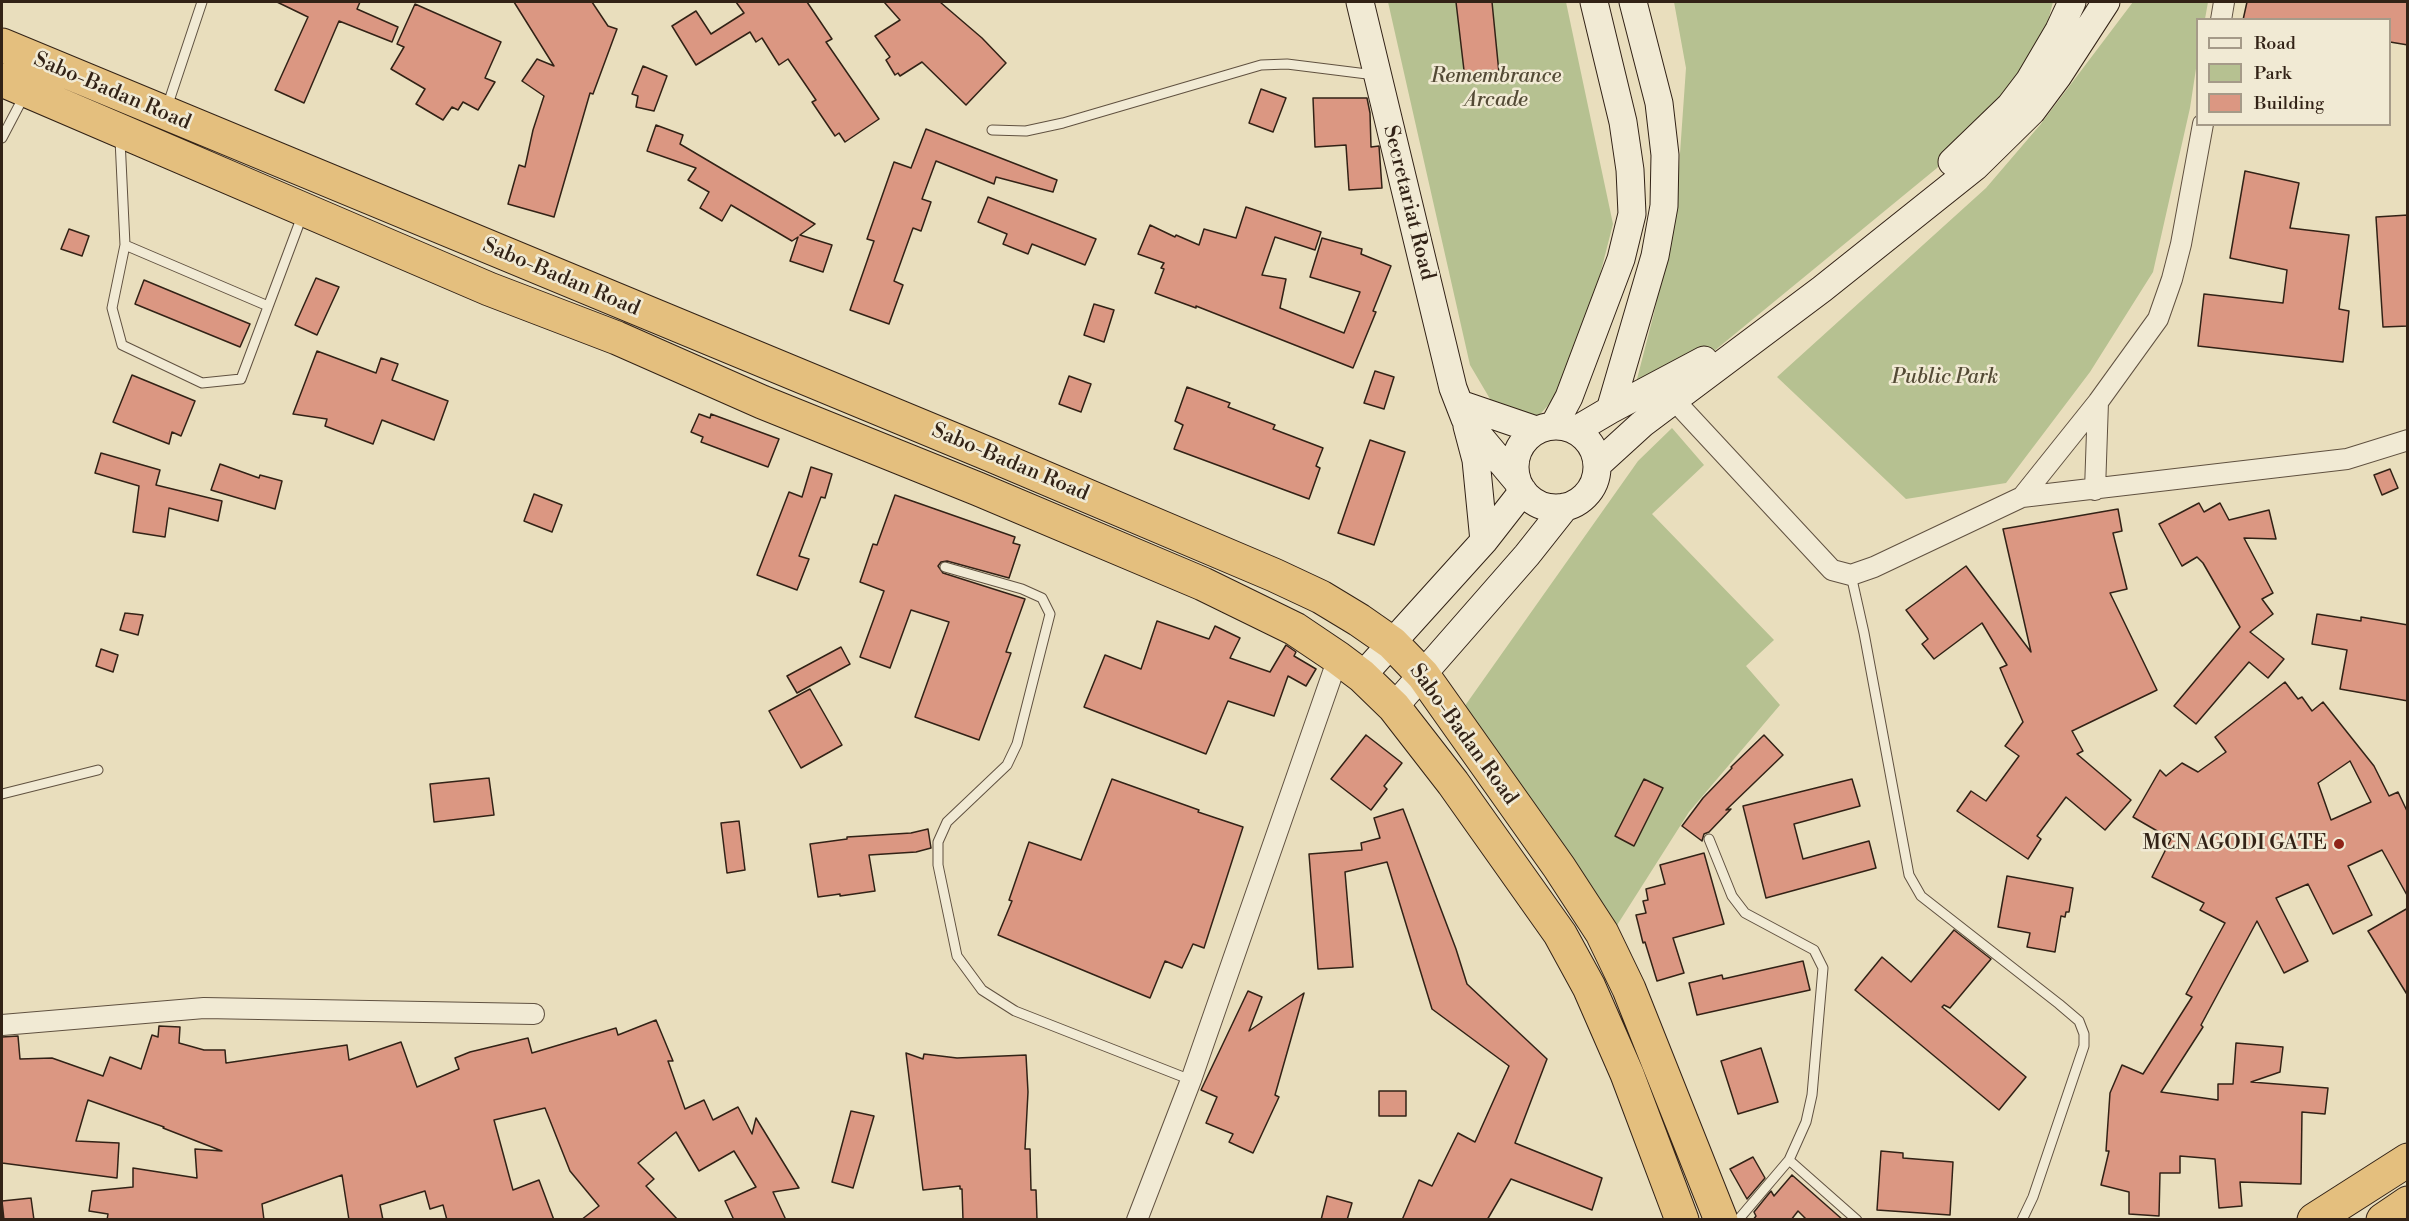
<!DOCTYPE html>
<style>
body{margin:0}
#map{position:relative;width:2409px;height:1221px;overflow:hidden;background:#e9debd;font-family:"Libre Bodoni",serif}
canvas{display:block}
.frame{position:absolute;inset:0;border:3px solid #322216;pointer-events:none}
.legend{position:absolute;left:2196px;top:18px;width:195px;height:108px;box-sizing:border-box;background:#f1ead4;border:2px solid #a59a88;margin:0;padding:8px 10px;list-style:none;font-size:18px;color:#322216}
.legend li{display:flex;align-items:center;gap:12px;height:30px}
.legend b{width:30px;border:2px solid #a59a88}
</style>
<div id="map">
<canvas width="2409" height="1221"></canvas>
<div class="frame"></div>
<ul class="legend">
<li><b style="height:8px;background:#f1ead4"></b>Road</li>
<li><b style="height:16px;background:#b6c191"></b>Park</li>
<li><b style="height:16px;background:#db9782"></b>Building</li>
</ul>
</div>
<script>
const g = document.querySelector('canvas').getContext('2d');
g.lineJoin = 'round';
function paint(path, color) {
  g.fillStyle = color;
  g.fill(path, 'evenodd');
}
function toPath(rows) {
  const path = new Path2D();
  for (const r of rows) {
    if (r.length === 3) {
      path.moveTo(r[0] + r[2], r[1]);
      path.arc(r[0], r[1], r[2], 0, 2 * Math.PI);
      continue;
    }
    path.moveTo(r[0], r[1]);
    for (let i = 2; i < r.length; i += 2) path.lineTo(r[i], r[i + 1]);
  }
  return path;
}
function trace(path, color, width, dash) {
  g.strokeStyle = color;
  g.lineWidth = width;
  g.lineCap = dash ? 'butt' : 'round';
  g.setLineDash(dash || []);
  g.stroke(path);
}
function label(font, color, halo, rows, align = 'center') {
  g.font = font + ' "Libre Bodoni",serif';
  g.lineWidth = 5;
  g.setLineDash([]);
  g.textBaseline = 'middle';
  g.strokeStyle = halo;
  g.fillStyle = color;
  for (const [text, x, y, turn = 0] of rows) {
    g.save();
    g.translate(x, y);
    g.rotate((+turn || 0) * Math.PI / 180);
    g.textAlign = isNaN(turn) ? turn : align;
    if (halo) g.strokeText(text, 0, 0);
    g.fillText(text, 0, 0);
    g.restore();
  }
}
const green = toPath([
 [1388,2,1566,2,1613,224,1574,376,1535,420,1493,404,1470,365],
 [1674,2,2053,2,2040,51,1937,168,1708,356,1636,383,1654,313,1676,210,1686,68],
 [2133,2,2208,2,2205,19,2198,20,2197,62,2190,108,2153,272,2090,372,2006,483,1906,499,1777,377,1986,188,2040,125],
 [1672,428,1704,465,1652,514,1774,640,1746,666,1780,705,1689,812,1600,952,1445,734,1638,461]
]);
const building = toPath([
 [277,2,360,2,357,9,398,27,392,42,339,21,304,103,275,90,308,17,277,2],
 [514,2,592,2,608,26,617,29,593,94,590,93,554,217,508,204,519,165,525,167,533,130,544,96,522,81,537,59,554,66,514,2],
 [736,2,807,2,832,39,826,42,879,119,845,142,839,133,835,136,812,102,816,100,788,59,779,65,762,38,756,42,750,32,696,65,672,26,696,11,711,34,744,13,736,2],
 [884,2,940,2,982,38,1006,63,966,105,922,62,900,76,898,73,895,75,886,60,890,57,875,36,900,20,884,2],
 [1456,2,1492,2,1499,73,1465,79,1456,2],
 [2247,2,2408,2,2408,45,2390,42,2390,20,2243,20,2247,2],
 [415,4,501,42,485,78,495,82,478,110,463,102,458,110,452,107,443,120,416,104,425,89,391,69,404,47,397,44,415,4],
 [643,66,667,76,654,111,636,107,638,96,632,94,643,66],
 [1261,89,1286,98,1273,132,1249,123,1261,89],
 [1313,98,1367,98,1370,113,1371,147,1379,146,1382,188,1349,190,1346,145,1315,147,1313,98],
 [656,125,683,135,680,144,815,224,800,235,832,245,823,272,790,261,798,237,792,241,731,205,722,221,700,208,709,192,688,180,696,168,647,151,656,125],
 [926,129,1057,180,1053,192,996,177,994,184,936,161,922,199,931,202,921,231,913,228,894,281,903,285,889,324,850,310,874,241,867,239,894,162,911,168,926,129],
 [2245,171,2299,183,2290,228,2349,235,2339,309,2349,311,2343,362,2198,346,2204,294,2283,303,2287,270,2230,258,2245,171],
 [988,197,1096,239,1085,265,1032,244,1028,254,1003,244,1007,234,978,222,988,197],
 [1246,207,1321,232,1315,250,1275,237,1262,275,1286,279,1280,308,1344,333,1360,292,1310,277,1322,238,1362,249,1361,254,1391,266,1373,311,1376,312,1353,368,1196,306,1196,308,1155,293,1164,269,1161,268,1164,263,1138,254,1150,225,1175,237,1176,235,1199,245,1204,229,1236,238,1246,207],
 [2408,215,2408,326,2383,327,2376,217,2408,215],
 [69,229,89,236,82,256,61,249,69,229],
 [316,278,339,287,317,335,295,325,316,278],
 [144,280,250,324,240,347,135,304,144,280],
 [1094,304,1114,310,1104,342,1084,335,1094,304],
 [317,351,376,373,381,358,398,364,392,380,448,401,434,440,382,420,373,444,325,426,327,419,293,414,317,351],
 [1375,371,1394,377,1384,409,1364,403,1375,371],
 [132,375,195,401,181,436,172,432,169,444,113,422,132,375],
 [1069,376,1091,384,1081,412,1059,404,1069,376],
 [1187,387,1230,403,1228,407,1275,425,1273,429,1323,448,1316,466,1320,468,1309,499,1174,449,1183,425,1175,421,1187,387],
 [699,414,710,418,711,414,779,439,768,467,701,442,703,437,691,432,699,414],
 [1370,440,1405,452,1374,545,1338,533,1370,440],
 [101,453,160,470,156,485,222,501,218,521,169,508,165,537,133,532,139,486,95,473,101,453],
 [220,464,259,478,260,475,282,481,275,509,211,490,220,464],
 [811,467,832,474,825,498,821,497,799,556,809,559,797,590,757,575,789,492,802,497,811,467],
 [2390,469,2398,488,2382,495,2374,475,2390,469],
 [534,494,562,505,552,532,524,521,534,494],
 [895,495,1015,537,1013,543,1020,545,1009,578,947,561,941,562,938,566,943,573,1025,599,1006,652,1011,653,979,740,915,717,949,622,911,610,890,668,860,657,884,591,860,582,873,544,877,545,895,495],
 [2199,503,2204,512,2220,503,2229,520,2269,510,2276,539,2244,538,2273,593,2262,599,2273,614,2250,632,2284,659,2268,678,2249,662,2196,724,2174,706,2240,627,2203,563,2197,557,2182,566,2159,524,2199,503],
 [2118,509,2122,531,2113,533,2127,589,2110,593,2157,690,2072,731,2083,751,2077,754,2131,800,2105,830,2066,797,2037,836,2041,839,2028,859,1957,811,1971,791,1986,801,2019,756,2005,746,2023,722,2000,668,2007,665,1982,623,1934,659,1922,644,1928,639,1906,610,1966,566,2031,652,2003,529,2118,509],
 [125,613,143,615,138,635,120,630,125,613],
 [2317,614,2361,621,2361,617,2408,625,2408,701,2340,689,2347,650,2312,644,2317,614],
 [1157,621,1209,639,1215,626,1240,638,1230,658,1270,672,1286,645,1296,652,1294,656,1316,669,1306,686,1288,676,1274,716,1228,701,1206,754,1084,707,1105,655,1141,669,1157,621],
 [841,647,850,664,797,693,787,676,841,647],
 [101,649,118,655,113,672,96,666,101,649],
 [2285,682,2298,699,2302,697,2312,711,2323,702,2374,766,2389,796,2398,792,2408,813,2408,897,2382,850,2348,866,2372,915,2333,934,2308,884,2276,898,2308,961,2284,973,2257,921,2201,1025,2203,1027,2161,1092,2218,1100,2218,1084,2233,1084,2236,1043,2283,1047,2280,1072,2251,1082,2328,1088,2325,1114,2302,1112,2301,1184,2240,1182,2242,1206,2219,1208,2215,1159,2180,1156,2180,1173,2160,1173,2159,1216,2129,1214,2129,1192,2101,1185,2109,1151,2106,1151,2110,1093,2122,1065,2143,1074,2192,997,2186,994,2225,923,2200,910,2204,903,2152,877,2171,839,2133,817,2160,770,2166,776,2182,763,2198,772,2226,752,2215,737,2285,682],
 [2350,761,2371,802,2331,820,2318,783,2350,761],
 [810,689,842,745,801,768,769,711,810,689],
 [1366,735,1402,763,1384,786,1387,789,1371,810,1331,779,1366,735],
 [1764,735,1783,755,1726,810,1731,809,1709,832,1704,834,1702,841,1682,826,1703,798,1732,768,1731,767,1764,735],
 [489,778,494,815,434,822,430,784,489,778],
 [1112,779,1199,810,1198,812,1243,827,1204,948,1193,944,1182,968,1165,961,1150,998,998,935,1012,901,1009,900,1029,842,1081,860,1112,779],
 [1644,779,1663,788,1634,846,1615,836,1644,779],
 [1852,779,1860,806,1794,824,1803,859,1869,841,1876,868,1766,898,1743,806,1852,779],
 [1403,809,1456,949,1467,984,1547,1059,1515,1143,1602,1178,1592,1210,1511,1179,1487,1220,1402,1220,1419,1180,1432,1186,1458,1133,1475,1142,1509,1066,1432,1009,1387,862,1345,872,1353,967,1318,969,1309,854,1362,850,1361,843,1380,838,1374,818,1403,809],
 [739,821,745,870,727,873,721,823,739,821],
 [928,829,931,848,916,852,869,855,875,891,840,896,840,894,818,897,810,844,847,839,847,837,911,833,928,829],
 [1704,853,1724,924,1673,938,1684,973,1657,981,1645,942,1643,943,1636,915,1646,913,1643,901,1648,900,1646,889,1665,884,1660,865,1704,853],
 [2007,876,2073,888,2069,912,2066,912,2065,917,2061,916,2055,952,2027,947,2030,933,1998,927,2007,876],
 [2408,908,2408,996,2368,931,2408,908],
 [1954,930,1991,959,1950,1008,1944,1005,1942,1007,2026,1077,1999,1110,1855,990,1882,957,1911,982,1954,930],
 [1803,961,1810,990,1697,1015,1689,983,1722,975,1723,979,1803,961],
 [1248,991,1262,997,1249,1031,1304,993,1275,1095,1279,1097,1253,1153,1229,1142,1233,1134,1206,1123,1217,1097,1201,1090,1248,991],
 [656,1020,673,1061,668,1061,685,1109,704,1100,713,1120,738,1107,752,1134,756,1118,799,1188,773,1192,786,1220,734,1220,725,1201,756,1187,734,1151,699,1171,676,1132,638,1163,654,1179,646,1186,678,1220,581,1220,599,1206,570,1171,545,1108,494,1120,513,1190,539,1180,554,1220,447,1220,443,1205,430,1209,425,1191,380,1205,383,1220,349,1220,342,1175,262,1204,264,1220,107,1220,108,1214,89,1211,92,1191,133,1187,133,1168,197,1178,195,1149,222,1151,163,1128,164,1127,88,1100,76,1141,119,1143,117,1178,2,1163,2,1037,18,1036,20,1059,52,1058,103,1076,110,1057,141,1069,152,1035,158,1037,159,1026,180,1027,179,1043,204,1050,225,1050,226,1063,347,1045,349,1060,401,1042,417,1087,459,1069,455,1058,470,1052,528,1038,532,1053,616,1028,618,1035,656,1020],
 [1761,1048,1778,1102,1738,1114,1721,1061,1761,1048],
 [906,1053,923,1059,924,1054,957,1058,1026,1055,1028,1092,1025,1149,1030,1149,1031,1190,1036,1190,1037,1220,963,1220,962,1189,960,1189,960,1186,923,1190,906,1053],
 [1379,1091,1406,1091,1406,1116,1379,1116,1379,1091],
 [851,1111,874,1116,853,1188,832,1182,851,1111],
 [1881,1151,1903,1153,1903,1158,1953,1162,1950,1215,1877,1210,1881,1151],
 [1753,1157,1765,1178,1747,1199,1730,1169,1753,1157],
 [1792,1175,1843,1220,1807,1220,1798,1211,1791,1220,1753,1220,1756,1216,1754,1212,1771,1191,1774,1196,1792,1175],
 [1327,1196,1352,1203,1347,1220,1321,1220,1327,1196],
 [31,1198,34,1220,4,1220,2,1201,31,1198]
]);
const lane = toPath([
 [167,107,202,2],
 [992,130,1026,131,1063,123,1261,65,1287,64,1375,75],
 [2,138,24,96],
 [120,139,125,245,112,308,122,345,202,383,241,379,302,216],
 [125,245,268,306],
 [945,567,1022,589,1042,598,1050,614,1017,744,1007,765,947,822,938,842,938,865,957,956,982,990,1015,1011,1191,1080],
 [1851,575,1864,633,1909,875,1921,896,2059,1004,2079,1021,2084,1034,2084,1046,2033,1197,2022,1220],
 [2,794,98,770],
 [1709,839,1732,896,1745,913,1814,950,1823,968,1812,1095,1806,1122,1789,1160,1738,1220],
 [1789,1160,1857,1220]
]);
const street = toPath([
 [2221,20,2224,2],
 [1674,400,1832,570,1851,575,1874,567,2022,497,2347,459,2408,440],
 [2095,490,2098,402],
 [2022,497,2098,402,2158,319,2172,279,2181,244,2203,124],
 [2,1025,204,1008,534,1014],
 [1137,1220,1191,1080,1338,658]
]);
const secondary = toPath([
 [1360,2,1453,388,1465,419,1517,481],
 [1952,162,2010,106,2029,81,2059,30,2072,2],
 [1460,404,1536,430],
 [1610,410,1655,256,1664,206,1665,155,1659,103,1633,2],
 [1554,425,1569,397,1621,259,1632,214,1630,170,1623,122,1594,2],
 [1556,467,41],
 [1467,426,1476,460,1484,541],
 [1576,430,1610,410,1704,360],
 [1597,465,1642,424,1822,289,1975,167,2032,111,2058,76,2106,2],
 [1362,676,1484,541,1523,491],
 [1394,707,1527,555,1565,507]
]);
const highway = toPath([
 [2,45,991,455,1274,575,1321,597,1359,620,1392,643,1423,675,1559,867,1602,933,1629,989,1721,1220],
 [2,80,489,289,617,338,762,402,978,489,1203,584,1295,629,1338,658,1362,676,1394,707,1453,783,1560,934,1589,987,1627,1074,1682,1220],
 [2314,1220,2408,1160],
 [2383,1220,2408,1203]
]);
const markers = [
 [2339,844,6,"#8f2418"]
];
const parkNames = [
 ["Remembrance",1496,77],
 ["Arcade",1496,101],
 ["Public Park",1945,378]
];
const streetNames = [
 ["Sabo-Badan Road",112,92,23],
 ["Secretariat Road",1408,203,76],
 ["Sabo-Badan Road",561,278,23],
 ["Sabo-Badan Road",1010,463,23],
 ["Sabo-Badan Road",1463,735,54]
];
const poiNames = [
 ["MCN AGODI GATE",2327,844]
];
paint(green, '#b6c191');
paint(building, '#db9782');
trace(building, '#322216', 1.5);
trace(lane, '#605140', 11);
trace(street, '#605140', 22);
trace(secondary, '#322216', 29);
trace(highway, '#322216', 35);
trace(lane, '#f1ead4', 9);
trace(street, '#f1ead4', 20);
trace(secondary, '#f1ead4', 27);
trace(highway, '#e4bf7e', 33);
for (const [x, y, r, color] of markers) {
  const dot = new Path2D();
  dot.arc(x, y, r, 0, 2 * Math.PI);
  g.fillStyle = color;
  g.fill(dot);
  trace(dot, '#f1ead4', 2);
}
label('italic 21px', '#534a35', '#f1ead4', parkNames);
label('21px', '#322216', '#f1ead4', streetNames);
label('21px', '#322216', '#f1ead4', poiNames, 'right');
</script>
